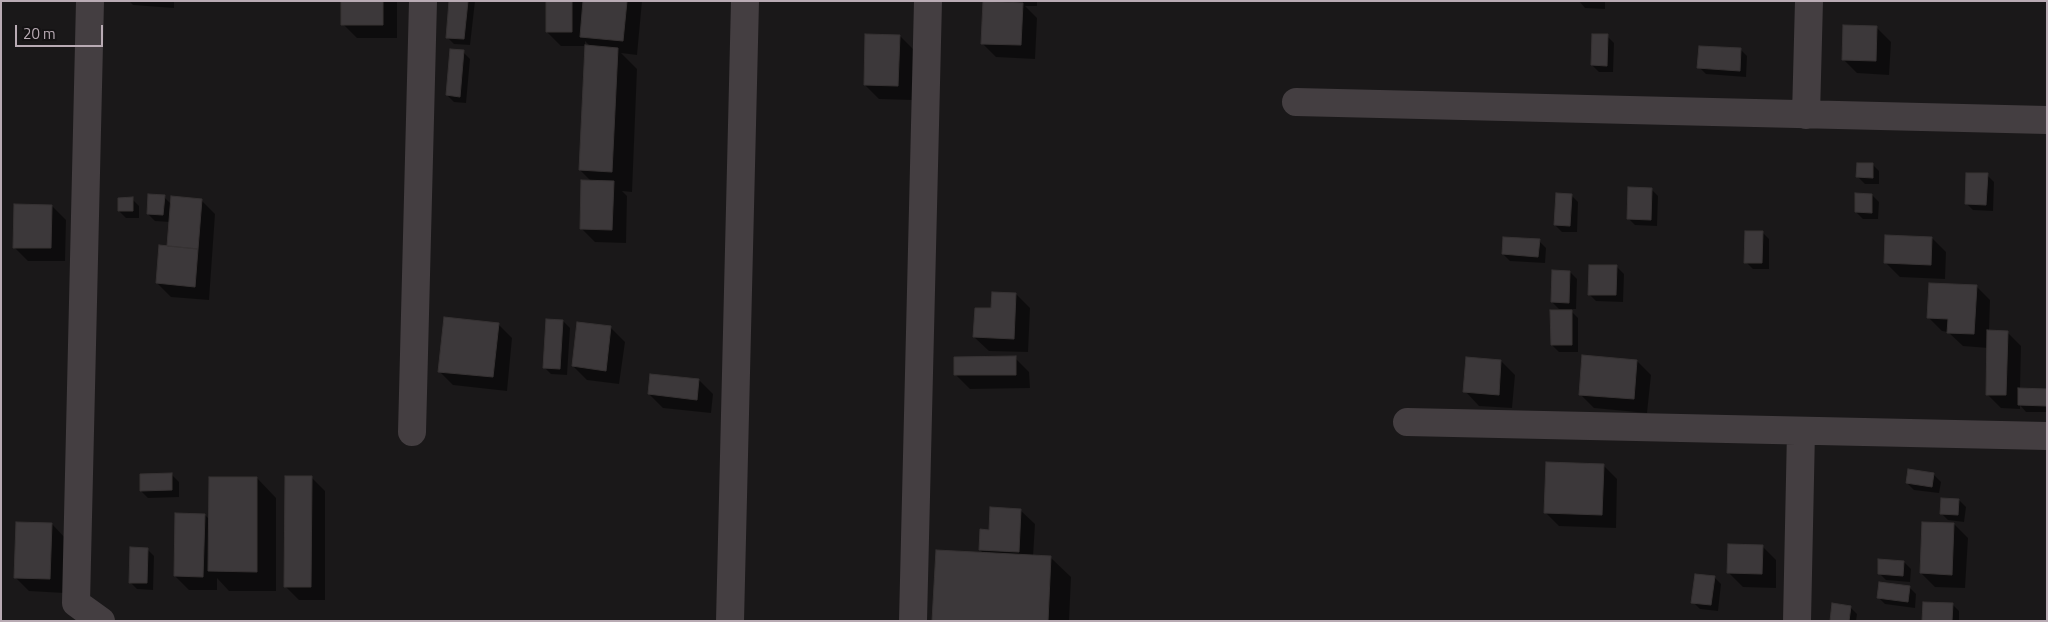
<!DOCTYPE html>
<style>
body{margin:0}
#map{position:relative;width:2048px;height:622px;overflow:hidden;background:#1a1819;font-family:"Titillium Web",sans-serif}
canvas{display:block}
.frame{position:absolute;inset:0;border:2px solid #b9abb4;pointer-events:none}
.scale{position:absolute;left:15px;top:25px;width:88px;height:22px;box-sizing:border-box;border:2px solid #b9abb4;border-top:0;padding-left:6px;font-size:15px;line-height:18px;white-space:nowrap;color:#b9abb4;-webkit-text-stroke:4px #151314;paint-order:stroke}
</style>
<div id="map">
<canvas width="2048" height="622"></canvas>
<div class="frame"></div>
<div class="scale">20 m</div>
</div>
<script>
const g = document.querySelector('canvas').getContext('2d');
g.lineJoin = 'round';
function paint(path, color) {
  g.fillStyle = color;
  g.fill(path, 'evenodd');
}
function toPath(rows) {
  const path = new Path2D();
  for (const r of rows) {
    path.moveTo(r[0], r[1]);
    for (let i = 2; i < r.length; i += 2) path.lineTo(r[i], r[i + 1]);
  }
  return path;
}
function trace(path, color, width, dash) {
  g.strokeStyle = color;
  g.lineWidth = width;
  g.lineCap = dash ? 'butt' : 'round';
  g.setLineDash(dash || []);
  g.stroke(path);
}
const shadow = toPath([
 [129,1,174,1,174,8,133,5],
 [343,1,397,1,397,38,357,38,343,24],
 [450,1,475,1,470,45,454,44,447,37],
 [547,1,642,1,637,55,621,53,637,69,632,192,622,191,627,196,626,243,595,242,581,228,591,181,580,170,591,47,585,41,585,46,561,46,547,32],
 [985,1,1037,1,1037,6,1025,6,1037,18,1035,59,996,57,982,43],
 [1579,1,1605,1,1605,9,1585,8],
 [1877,28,1891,42,1889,75,1857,73,1843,59],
 [900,36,914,50,912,100,879,99,865,85],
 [1607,36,1614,43,1613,72,1599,72,1592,65],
 [1740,49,1747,56,1746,77,1706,74,1699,67],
 [463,52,470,59,466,103,454,102,447,95],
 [1872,164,1879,171,1879,184,1865,184,1858,177],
 [1987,175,1994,182,1993,211,1973,210,1966,203],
 [1651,189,1658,196,1657,226,1635,225,1628,218],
 [1571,195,1578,202,1577,232,1562,232,1555,225],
 [1872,195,1879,202,1878,219,1863,219,1856,212],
 [164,197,171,204,201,200,215,214,209,300,171,297,157,283,168,247,170,222,155,221,148,214],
 [132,199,139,206,139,218,126,218,119,211],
 [52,206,66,220,65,261,28,261,14,247],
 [1762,232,1769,239,1769,269,1753,269,1746,262],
 [1932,238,1946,252,1945,279,1900,277,1886,263],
 [1539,241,1546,248,1545,263,1510,261,1503,254],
 [1617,267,1624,274,1623,302,1596,301,1589,294],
 [1570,272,1577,279,1576,309,1559,309,1552,302],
 [1976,286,1990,300,1989,331,2007,332,2021,346,2020,389,2047,390,2047,412,2026,412,2020,405,2020,409,2001,408,1987,394,1988,348,1963,346,1948,332,1942,331,1928,317],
 [1016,294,1030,308,1028,352,989,351,974,337],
 [1570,310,1578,318,1578,352,1559,352,1552,345],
 [563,321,570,328,567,375,551,374,544,367],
 [498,324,512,338,507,391,453,385,439,371],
 [611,328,625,342,619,384,587,380,573,366],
 [1015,358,1029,372,1030,388,970,389,956,375],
 [1501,361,1515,375,1512,408,1479,406,1465,391],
 [1637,361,1651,375,1647,413,1594,408,1580,394],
 [699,380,713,394,711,413,663,408,649,394],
 [1603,465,1617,479,1616,528,1559,526,1545,512],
 [1909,471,1934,475,1941,482,1939,493,1914,490,1907,483],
 [172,475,179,482,179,497,148,498,141,491],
 [311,477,325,491,325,600,299,600,285,586],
 [257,478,276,498,276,591,229,591,217,578,217,590,189,590,175,576,205,515,210,520],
 [1959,500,1966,507,1964,522,1948,520,1941,513],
 [1020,510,1035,524,1033,557,1051,558,1071,577,1069,621,934,621,984,554,980,550,990,531],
 [52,524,66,539,64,593,29,591,15,577],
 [1954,524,1968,538,1965,588,1935,587,1921,573],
 [1762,546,1776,560,1776,588,1743,587,1729,573],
 [147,549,154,556,153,590,137,589,130,582],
 [1904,562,1911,569,1910,582,1886,580,1879,573],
 [1714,577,1721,584,1718,611,1700,609,1693,602],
 [1909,587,1916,594,1915,608,1885,604,1878,597],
 [1952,604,1959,611,1959,621,1924,621],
 [1850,607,1857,614,1856,621,1831,621]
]);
const building = toPath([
 [341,1,383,1,383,25,341,25,341,1],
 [449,1,468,1,464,39,446,38,449,1],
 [546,1,572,1,572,32,546,32,546,1],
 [583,1,627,1,623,41,580,37,583,1],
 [983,1,1023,3,1021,45,981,44,983,1],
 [1843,25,1877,26,1876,61,1842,60,1843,25],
 [865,34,900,35,898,86,864,85,865,34],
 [1592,34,1608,34,1607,66,1591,65,1592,34],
 [585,45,618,48,612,172,579,170,585,45],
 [1699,46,1741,48,1740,71,1697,68,1699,46],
 [450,49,464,50,460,97,446,95,450,49],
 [1857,163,1873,163,1873,178,1856,177,1857,163],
 [1966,173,1988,173,1986,205,1965,204,1966,173],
 [581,180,614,181,612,230,580,229,581,180],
 [1628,187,1652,188,1651,220,1627,219,1628,187],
 [1556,193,1572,194,1570,226,1554,225,1556,193],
 [1855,193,1872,194,1872,213,1855,212,1855,193],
 [148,194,165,195,163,215,147,214,148,194],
 [171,196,202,199,198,249,167,246,171,196],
 [133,197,133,211,118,211,118,198,133,197],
 [14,204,52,205,51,248,13,248,14,204],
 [1745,231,1763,231,1762,263,1744,263,1745,231],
 [1885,235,1932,237,1931,265,1884,263,1885,235],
 [1503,237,1540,239,1538,257,1502,254,1503,237],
 [159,245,198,249,195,287,156,283,159,245],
 [1589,265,1617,265,1616,295,1588,295,1589,265],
 [1552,270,1570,271,1569,303,1551,302,1552,270],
 [1929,283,1977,285,1974,334,1947,333,1948,319,1927,318,1929,283],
 [992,292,1016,293,1014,339,973,337,975,308,991,308,992,292],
 [1550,310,1572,310,1572,345,1551,345,1550,310],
 [444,317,499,323,493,377,438,372,444,317],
 [546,319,563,320,560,369,543,368,546,319],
 [577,322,611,326,606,371,572,366,577,322],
 [1987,330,2008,331,2006,395,1986,395,1987,330],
 [1582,355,1637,360,1634,399,1579,395,1582,355],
 [1016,356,1016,375,954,375,954,357,1016,356],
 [1466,357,1501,360,1499,395,1463,392,1466,357],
 [650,374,699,379,697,400,648,394,650,374],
 [2018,388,2047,389,2047,406,2018,405,2018,388],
 [1546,462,1604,464,1602,515,1544,513,1546,462],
 [1908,469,1934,473,1932,487,1906,483,1908,469],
 [172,473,172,490,140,491,140,474,172,473],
 [285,476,312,476,311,587,284,587,285,476],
 [209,477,257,477,257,572,208,571,209,477],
 [1941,498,1959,499,1958,515,1940,514,1941,498],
 [990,507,1021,509,1019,552,979,550,980,529,989,530,990,507],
 [175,513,205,514,203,577,174,576,175,513],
 [16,522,52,523,50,579,14,578,16,522],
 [1922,522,1954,523,1952,575,1920,573,1922,522],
 [1728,544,1763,545,1762,574,1727,573,1728,544],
 [130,547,148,548,147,583,129,583,130,547],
 [936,550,1051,556,1048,621,932,621,936,550],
 [1878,559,1904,561,1903,576,1878,574,1878,559],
 [1695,574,1715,576,1711,605,1691,603,1695,574],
 [1879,582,1910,586,1908,602,1877,598,1879,582],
 [1923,602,1953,603,1952,621,1922,621,1923,602],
 [1832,603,1851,606,1849,621,1830,621,1832,603]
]);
const minor = toPath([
 [90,1,76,603,101,621],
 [1296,102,2047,120],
 [1806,115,1809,1],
 [1407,422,2047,436],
 [412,432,423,1],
 [730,621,745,1],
 [913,621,928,1],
 [1797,621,1801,431]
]);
paint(shadow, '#0007');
paint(building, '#3c383a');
trace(building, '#363233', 1);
trace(minor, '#443e41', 28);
</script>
